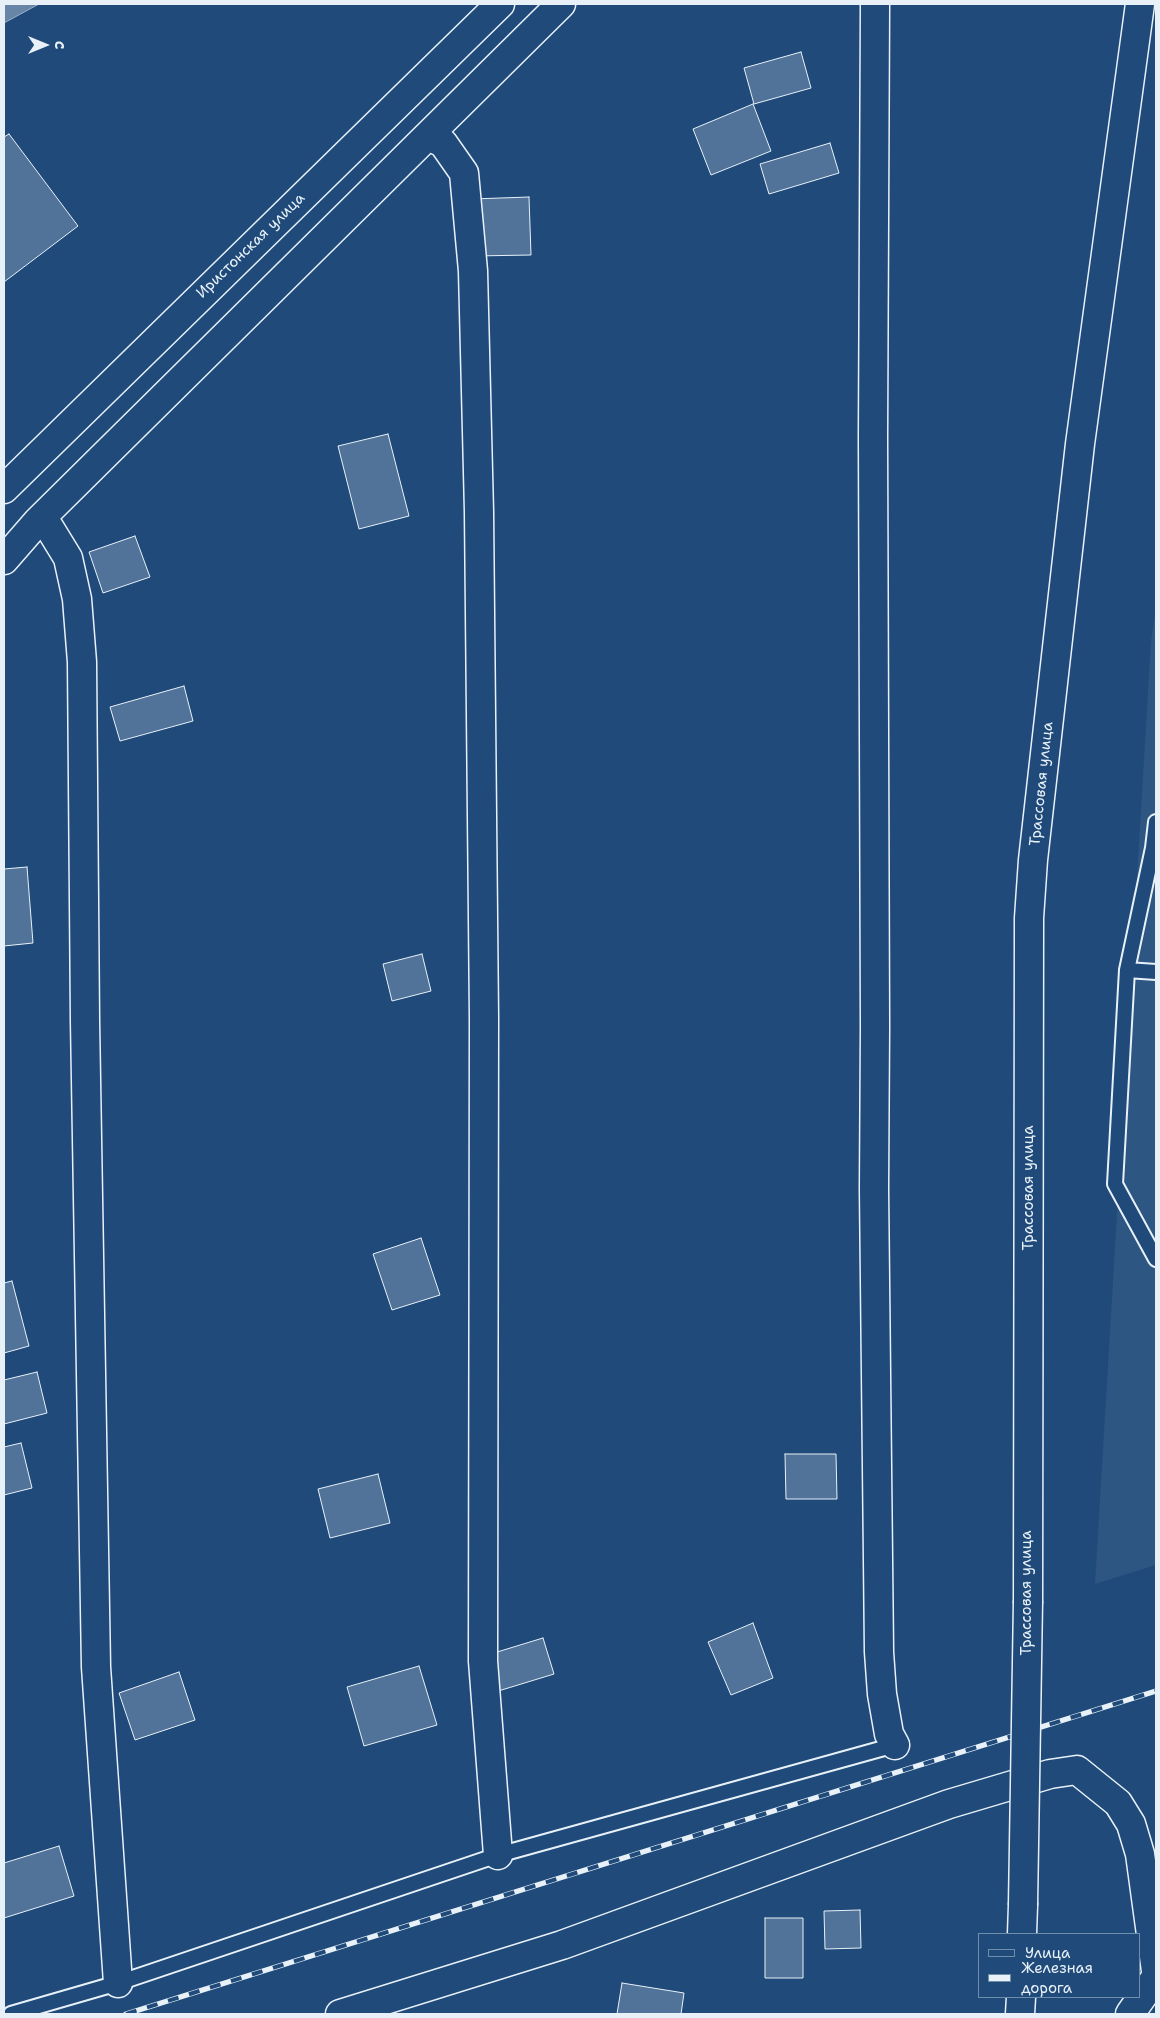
<!DOCTYPE html>
<meta charset="utf-8">
<style>
body{margin:0}
#map{position:relative;width:1160px;height:2018px;overflow:hidden;background:#1f4a7a;font-family:"Shantell Sans",sans-serif}
canvas{display:block}
.frame{position:absolute;inset:0;border:5px solid #e8f1f8;pointer-events:none}
.legend{position:absolute;left:978px;top:1933px;width:162px;height:65px;box-sizing:border-box;background:#1f4a7a;border:1px solid #6f8dac;margin:0;padding:6px 9px;list-style:none;font-size:15px;color:#e8f1f8}
.legend li{display:flex;align-items:center;gap:10px;height:25px}
.legend b{width:25px;border:1px solid #6f8dac}
.north{position:absolute;left:20px;top:20px;width:50px;height:50px;-webkit-text-stroke:4px #1f4a7a;paint-order:stroke;rotate:90deg;font-size:14px;font-weight:700;line-height:20px;text-align:center;color:#e8f1f8}
.north::after{content:'';display:block;margin:auto;width:18px;height:22px;background:#e8f1f8;clip-path:polygon(50% 0,100% 100%,50% 72%,0 100%)}
</style>
<div id="map">
<canvas width="1160" height="2018"></canvas>
<div class="frame"></div>
<ul class="legend">
<li><b style="height:6px;background:#1f4a7a"></b>Улица</li>
<li><b style="height:6px;background:#e8f1f8"></b>Железная дорога</li>
</ul>
<div class="north">С</div>
</div>
<script>
const g = document.querySelector('canvas').getContext('2d');
g.lineJoin = 'round';
function paint(path, color) {
  g.fillStyle = color;
  g.fill(path, 'evenodd');
}
function toPath(rows) {
  const path = new Path2D();
  for (const r of rows) {
    path.moveTo(r[0], r[1]);
    for (let i = 2; i < r.length; i += 2) path.lineTo(r[i], r[i + 1]);
  }
  return path;
}
function trace(path, color, width, dash) {
  g.strokeStyle = color;
  g.lineWidth = width;
  g.lineCap = dash ? 'butt' : 'round';
  g.setLineDash(dash || []);
  g.stroke(path);
}
function label(font, color, halo, rows, align = 'center') {
  g.font = font + ' "Shantell Sans",sans-serif';
  g.lineWidth = 4;
  g.setLineDash([]);
  g.textBaseline = 'middle';
  g.strokeStyle = halo;
  g.fillStyle = color;
  for (const [text, x, y, turn = 0] of rows) {
    g.save();
    g.translate(x, y);
    g.rotate((+turn || 0) * Math.PI / 180);
    g.textAlign = isNaN(turn) ? turn : align;
    if (halo) g.strokeText(text, 0, 0);
    g.fillText(text, 0, 0);
    g.restore();
  }
}
const built = toPath([
 [1156,607,1156,1565,1095,1584,1151,642]
]);
const water = toPath([
 [4,4,39,4,4,23,4,4]
]);
const building = toPath([
 [801,52,811,88,754,104,744,68,801,52],
 [753,104,771,151,711,175,693,129,753,104],
 [9,134,78,226,4,282,4,137,9,134],
 [830,143,839,173,769,194,760,164,830,143],
 [529,197,531,255,474,256,472,199,529,197],
 [388,434,409,516,359,529,338,446,388,434],
 [135,536,150,577,103,593,89,552,135,536],
 [184,686,193,721,120,741,110,707,184,686],
 [27,867,33,943,4,946,4,869,27,867],
 [422,954,431,991,392,1001,383,964,422,954],
 [421,1238,440,1295,392,1310,373,1254,421,1238],
 [12,1281,29,1346,4,1353,4,1283,12,1281],
 [37,1372,47,1413,4,1424,4,1380,37,1372],
 [21,1443,32,1488,4,1495,4,1447,21,1443],
 [785,1454,836,1454,837,1499,786,1499,785,1454],
 [378,1474,390,1523,330,1538,318,1489,378,1474],
 [753,1623,773,1678,731,1695,708,1642,753,1623],
 [543,1638,554,1674,495,1692,484,1656,543,1638],
 [419,1666,437,1725,364,1746,347,1687,419,1666],
 [179,1672,195,1720,135,1740,119,1693,179,1672],
 [59,1846,74,1896,4,1918,4,1863,59,1846],
 [860,1910,861,1948,825,1949,824,1911,860,1910],
 [765,1918,803,1918,803,1978,765,1978,765,1918],
 [622,1983,684,1993,681,2014,617,2014,622,1983]
]);
const lane = toPath([
 [1156,822,1153,848,1127,970,1156,972],
 [1127,970,1115,1184,1156,1259],
 [11,2014,118,1983,498,1855,895,1745]
]);
const street = toPath([
 [875,4,873,437,875,1027,874,1189,879,1652,882,1694,889,1734,895,1745],
 [428,136,443,143,464,173,473,271,479,512,484,1018,483,1661,498,1855],
 [38,521,49,527,68,558,77,599,82,662,85,1021,96,1667,118,1983],
 [4,560,38,521,561,4],
 [340,2014,562,1945,949,1804,1050,1774,1077,1770,1118,1803,1131,1824,1140,1854,1156,1971],
 [1130,2014,1156,1977]
]);
const secondary = toPath([
 [4,489,500,4],
 [1028,1601,1029,918,1033,860,1080,444,1140,4],
 [1022,1934,1023,1905],
 [1020,2014,1021,1997]
]);
const rail = toPath([
 [126,2014,1156,1691]
]);
const secondaryBridge = toPath([
 [1023,1905,1028,1601]
]);
const streetNames = [
 ["Иристонская улица",251,246,-44],
 ["Трассовая улица",1042,784,-84],
 ["Трассовая улица",1029,1188,-90],
 ["Трассовая улица",1027,1593,-90]
];
paint(built, '#2e5683');
paint(water, '#6685a7');
trace(water, '#9ab0c7', 1);
paint(building, '#517399');
trace(building, '#e8f1f8', 1);
trace(lane, '#e8f1f8', 18);
trace(street, '#e8f1f8', 31);
trace(secondary, '#e8f1f8', 31);
trace(lane, '#1f4a7a', 14);
trace(street, '#1f4a7a', 28);
trace(secondary, '#1f4a7a', 28);
trace(rail, '#e8f1f8', 5.5);
trace(rail, '#1f4a7a', 4, [11]);
trace(secondaryBridge, '#e8f1f8', 31, []);
trace(secondaryBridge, '#1f4a7a', 28);
label('15px', '#e8f1f8', '#1f4a7a', streetNames);
</script>
